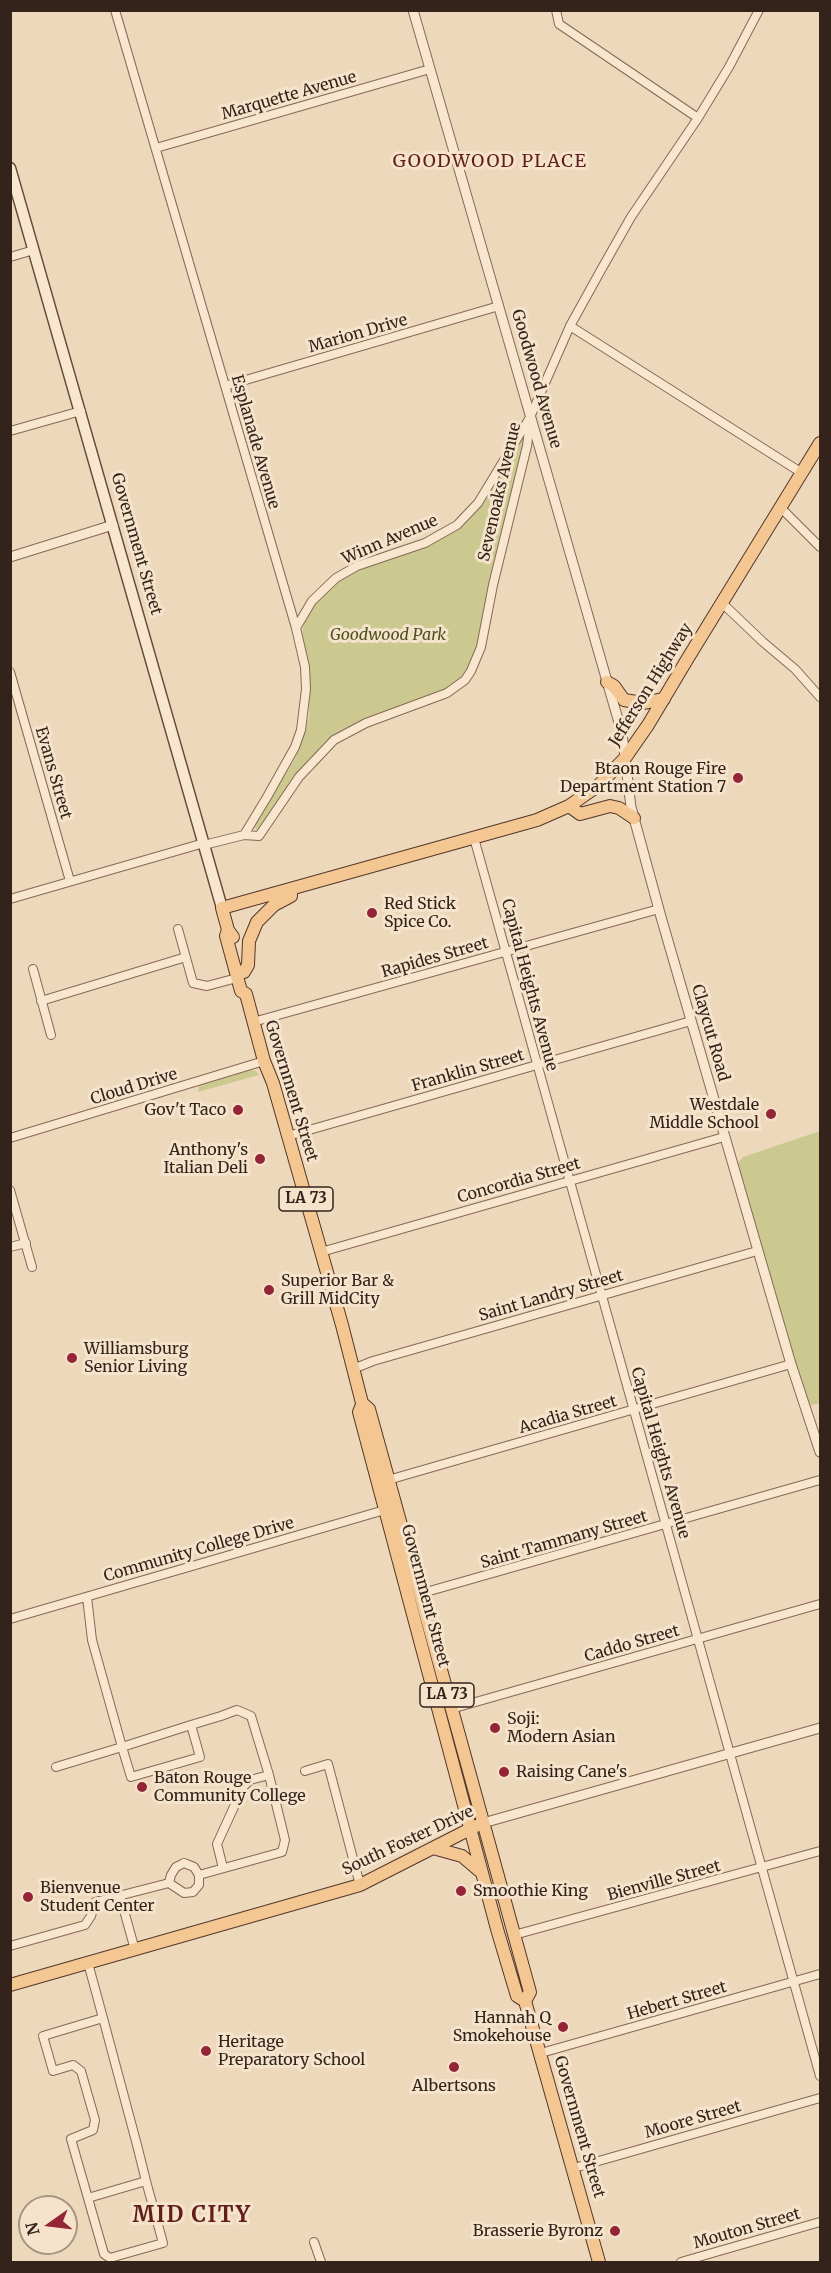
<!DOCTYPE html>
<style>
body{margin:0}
#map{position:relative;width:831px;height:2273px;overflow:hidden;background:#eed8bc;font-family:Merriweather,serif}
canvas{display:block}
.frame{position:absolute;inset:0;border:12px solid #34231b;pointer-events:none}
.north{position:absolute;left:18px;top:2195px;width:60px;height:60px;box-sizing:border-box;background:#f5e3cb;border:2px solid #a89685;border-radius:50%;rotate:256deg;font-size:16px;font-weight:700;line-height:24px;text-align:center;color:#34231b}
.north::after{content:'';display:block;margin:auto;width:21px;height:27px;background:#942536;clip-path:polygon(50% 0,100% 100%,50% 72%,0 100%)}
</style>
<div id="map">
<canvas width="831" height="2273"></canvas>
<div class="frame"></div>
<div class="north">N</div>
</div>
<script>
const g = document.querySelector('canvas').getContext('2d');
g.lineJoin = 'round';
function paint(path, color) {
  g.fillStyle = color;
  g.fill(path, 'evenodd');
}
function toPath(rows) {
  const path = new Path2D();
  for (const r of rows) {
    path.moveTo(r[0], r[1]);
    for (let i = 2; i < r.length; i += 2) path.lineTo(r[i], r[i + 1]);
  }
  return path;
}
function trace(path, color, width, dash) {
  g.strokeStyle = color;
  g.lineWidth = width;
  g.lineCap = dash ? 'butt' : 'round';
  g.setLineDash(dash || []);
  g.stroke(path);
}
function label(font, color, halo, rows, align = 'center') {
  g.font = font + ' Merriweather,serif';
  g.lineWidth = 6;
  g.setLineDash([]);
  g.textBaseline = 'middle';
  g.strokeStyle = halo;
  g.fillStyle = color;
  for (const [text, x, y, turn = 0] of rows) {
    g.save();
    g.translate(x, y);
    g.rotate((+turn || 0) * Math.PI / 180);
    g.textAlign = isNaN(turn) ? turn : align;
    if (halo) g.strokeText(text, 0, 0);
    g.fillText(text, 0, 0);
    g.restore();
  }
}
const green = toPath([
 [521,437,525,439,495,556,477,645,465,673,448,689,355,725,339,734,323,746,308,762,259,829,256,829,254,826,295,759,309,717,310,676,302,633,304,624,314,604,331,585,357,570,430,544,456,529,485,501,516,442],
 [250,1070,256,1071,259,1075,198,1092,199,1085],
 [820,1131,820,1403,809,1406,737,1164,743,1157]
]);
const minor = toPath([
 [115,10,296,628,305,667,306,689,301,730,295,747,267,797,244,835,204,845],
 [556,10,559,24,698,118],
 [156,148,430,69],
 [10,257,34,250],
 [570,326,802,473],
 [225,386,499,306],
 [10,431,81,411],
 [780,507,820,547],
 [722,603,763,642,795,669,820,697],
 [296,628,312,601,336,578,357,566,425,543,457,525,478,503,529,419],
 [10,672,70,881],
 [244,835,259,836,299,777,334,740,366,723,447,693,465,680,471,671,481,647,493,585,527,446,531,415,570,326,601,270,631,217,698,118,729,67,759,10],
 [474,838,820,2076],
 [10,899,204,843],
 [178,929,193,983,207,986,237,978],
 [33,969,51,1035],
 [41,1001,186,957],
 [253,1022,659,909],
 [288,1136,691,1021],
 [10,1138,264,1061],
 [10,1190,32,1267],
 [10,1247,26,1243],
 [321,1252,724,1137],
 [353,1369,373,1361,757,1251],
 [388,1480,791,1364],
 [419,1594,820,1480],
 [10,1619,388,1509],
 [451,1709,820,1604],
 [191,1725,200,1757,131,1777,122,1747,191,1725,221,1716,237,1710,251,1716,269,1775,285,1840,282,1852,199,1875],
 [56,1767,122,1747,92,1640,87,1597],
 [305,1771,328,1764,360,1885],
 [184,1863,194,1867,199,1875,199,1885,193,1892,184,1893,169,1883,171,1875,176,1867,184,1863],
 [223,1868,217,1844,243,1787,250,1780,269,1775],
 [120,1896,135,1950],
 [514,1935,820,1851],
 [10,1946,85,1925,91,1916,95,1902,169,1883],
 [88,1963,103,2018,137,2145,146,2181,163,2243,110,2258,104,2254,71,2139,93,2130,95,2120,81,2071,73,2065,53,2071,43,2036,103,2018],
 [541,2053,820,1974],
 [574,2168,820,2098],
 [88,2198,146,2181],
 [314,2242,321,2262],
 [681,2262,820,2222]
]);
const tertiary = toPath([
 [413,10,622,733,631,807,661,917,791,1364,820,1452],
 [10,557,113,525],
 [483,1823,820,1728]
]);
const secondary = toPath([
 [10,168,222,908]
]);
const primary = toPath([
 [607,682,614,686,624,700,643,703,664,699],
 [569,806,580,814,610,806,619,808,634,818],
 [228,930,226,936,241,991,246,994,264,1061,273,1083,342,1325,362,1403,369,1409,530,1992,525,2001],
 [233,937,228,930,222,908,537,820,569,806,599,785,625,758,648,725,688,658,820,443],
 [244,972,248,965,249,941,257,922,274,905,291,896,291,893],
 [362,1405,359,1412,497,1929,517,1996,525,2001,599,2262],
 [433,1848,462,1856,482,1873],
 [10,1985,360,1885,476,1826]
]);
const markers = [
 [738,778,6,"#942536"],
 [372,913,6,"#942536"],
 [238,1110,6,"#942536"],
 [771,1114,6,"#942536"],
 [260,1159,6,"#942536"],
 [269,1290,6,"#942536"],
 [72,1358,6,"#942536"],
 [495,1728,6,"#942536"],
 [504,1772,6,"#942536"],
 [142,1787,6,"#942536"],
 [461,1891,6,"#942536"],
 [28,1897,6,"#942536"],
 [563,2027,6,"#942536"],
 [206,2051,6,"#942536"],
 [454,2067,6,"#942536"],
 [615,2231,6,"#942536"]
];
const shields = [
 [306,1199,54],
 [447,1695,54]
];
const shieldNames = [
 ["LA 73",306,1199],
 ["LA 73",447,1695]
];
const streetNames = [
 ["Marquette Avenue",289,96,-16],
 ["Marion Drive",358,334,-16],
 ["Goodwood Avenue",536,379,74],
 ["Esplanade Avenue",255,442,74],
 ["Sevenoaks Avenue",500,492,-77],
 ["Winn Avenue",390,540,-23],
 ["Government Street",136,544,74],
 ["Jefferson Highway",651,685,-58],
 ["Evans Street",53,773,74],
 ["Rapides Street",435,958,-16],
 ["Capital Heights Avenue",529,985,75],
 ["Claycut Road",710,1033,74],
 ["Franklin Street",468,1071,-16],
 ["Cloud Drive",134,1087,-17],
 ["Government Street",291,1091,73],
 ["Concordia Street",519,1181,-16],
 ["Saint Landry Street",551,1296,-16],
 ["Acadia Street",568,1415,-16],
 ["Capital Heights Avenue",660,1453,74],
 ["Saint Tammany Street",564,1540,-16],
 ["Community College Drive",199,1550,-16],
 ["Government Street",425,1596,75],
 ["Caddo Street",632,1644,-16],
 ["South Foster Drive",408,1841,-25],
 ["Bienville Street",664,1881,-15],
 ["Hebert Street",677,2001,-16],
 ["Moore Street",693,2120,-16],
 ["Government Street",579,2127,74],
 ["Mouton Street",747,2229,-16]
];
const parkNames = [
 ["Goodwood Park",388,635]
];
const poiNames = [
 ["Btaon Rouge Fire",726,769,"right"],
 ["Department Station 7",726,787,"right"],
 ["Red Stick",384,904],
 ["Spice Co.",384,922],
 ["Westdale",759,1105,"right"],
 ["Middle School",759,1123,"right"],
 ["Gov't Taco",226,1110,"right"],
 ["Anthony's",248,1150,"right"],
 ["Italian Deli",248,1168,"right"],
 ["Superior Bar &",281,1281],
 ["Grill MidCity",281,1299],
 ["Williamsburg",84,1349],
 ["Senior Living",84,1367],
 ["Soji:",507,1719],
 ["Modern Asian",507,1737],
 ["Raising Cane's",516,1772],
 ["Baton Rouge",154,1778],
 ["Community College",154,1796],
 ["Bienvenue",40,1888],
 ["Student Center",40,1906],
 ["Smoothie King",473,1891],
 ["Hannah Q",551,2018,"right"],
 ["Smokehouse",551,2036,"right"],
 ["Heritage",218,2042],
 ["Preparatory School",218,2060],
 ["Albertsons",454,2086,"center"],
 ["Brasserie Byronz",603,2231,"right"]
];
const neighbourhoodNames = [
 ["GOODWOOD PLACE",490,162]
];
const districtNames = [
 ["MID CITY",192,2216]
];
paint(green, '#cbc990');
trace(minor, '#856856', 10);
trace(tertiary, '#856856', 11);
trace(secondary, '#674939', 13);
trace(primary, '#52372a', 14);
trace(minor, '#f9e6cf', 8);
trace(tertiary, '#f9e6cf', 9);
trace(secondary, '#f9e6cf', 10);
trace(primary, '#f3c692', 12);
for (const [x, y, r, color] of markers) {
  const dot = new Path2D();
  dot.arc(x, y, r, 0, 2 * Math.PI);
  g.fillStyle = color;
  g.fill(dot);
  trace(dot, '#f5e3cb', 2);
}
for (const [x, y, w] of shields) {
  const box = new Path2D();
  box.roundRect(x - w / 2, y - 12, w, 24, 4.5);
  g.fillStyle = '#f5e3cb';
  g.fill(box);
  trace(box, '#34231b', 1.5);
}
label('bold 15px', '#34231b', null, shieldNames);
label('16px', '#34231b', '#f5e3cb', streetNames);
label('italic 16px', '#4c5121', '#f5e3cb', parkNames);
label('16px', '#34231b', '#f5e3cb', poiNames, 'left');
g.letterSpacing = '1.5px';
label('18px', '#611e1a', '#f5e3cb', neighbourhoodNames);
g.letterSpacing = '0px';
g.letterSpacing = '1.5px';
label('bold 22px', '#611e1a', '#f5e3cb', districtNames);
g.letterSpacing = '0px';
</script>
